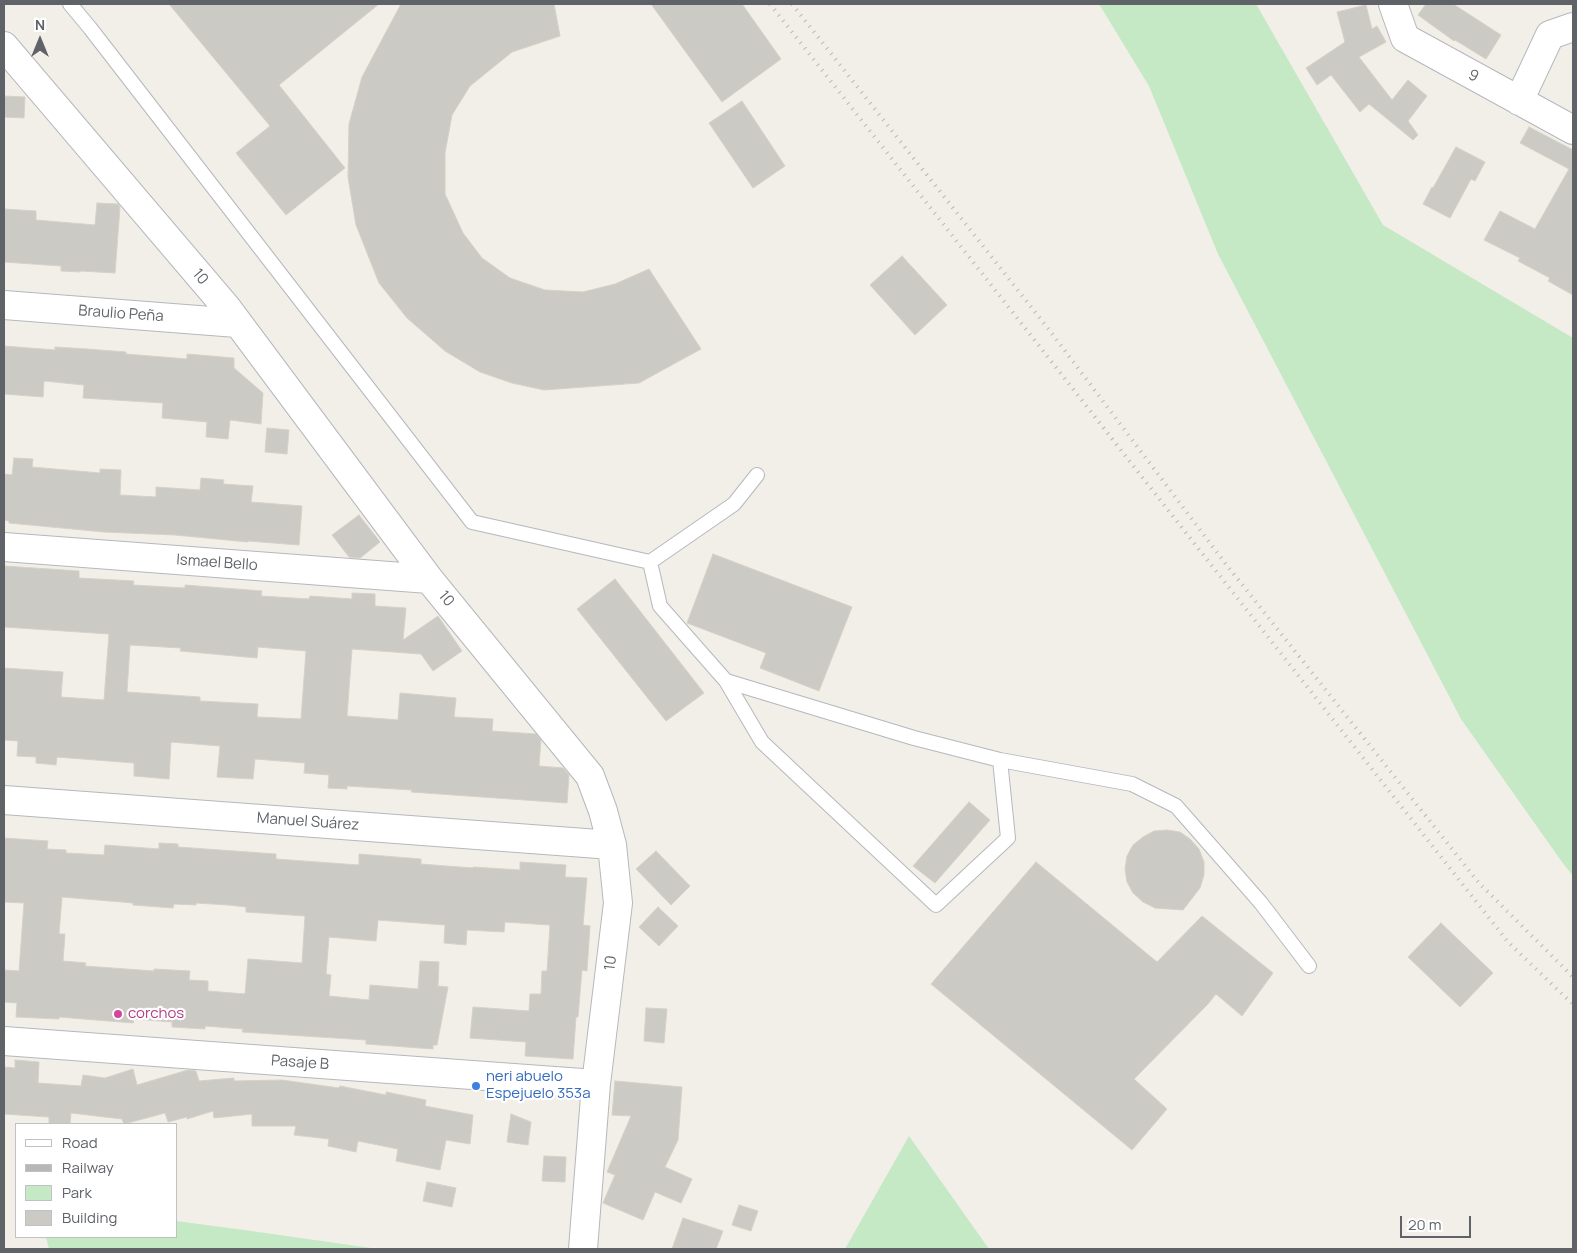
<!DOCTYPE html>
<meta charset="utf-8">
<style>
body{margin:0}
#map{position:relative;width:1577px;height:1253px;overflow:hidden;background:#f1efe8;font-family:Manrope,sans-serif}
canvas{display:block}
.frame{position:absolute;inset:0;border:5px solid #5f6368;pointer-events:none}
.legend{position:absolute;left:15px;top:1123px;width:162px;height:115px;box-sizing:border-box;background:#fff;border:1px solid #bfc1c3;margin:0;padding:6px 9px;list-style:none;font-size:15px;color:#5f6368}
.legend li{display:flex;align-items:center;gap:10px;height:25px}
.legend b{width:25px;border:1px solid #bfc1c3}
.north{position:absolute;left:15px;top:15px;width:50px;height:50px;-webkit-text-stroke:4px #fff;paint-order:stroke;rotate:0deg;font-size:14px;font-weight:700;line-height:20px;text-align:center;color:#5f6368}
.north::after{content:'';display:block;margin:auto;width:18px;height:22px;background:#5f6368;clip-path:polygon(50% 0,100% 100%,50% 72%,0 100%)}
.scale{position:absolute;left:1400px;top:1216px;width:71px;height:22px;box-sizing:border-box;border:2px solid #5f6368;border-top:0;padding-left:6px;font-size:15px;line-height:18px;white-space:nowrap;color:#5f6368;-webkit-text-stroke:4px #fff;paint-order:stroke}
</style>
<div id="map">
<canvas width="1577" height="1253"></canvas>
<div class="frame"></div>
<ul class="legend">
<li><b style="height:6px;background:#fff"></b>Road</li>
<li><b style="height:6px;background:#b6b7b8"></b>Railway</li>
<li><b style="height:14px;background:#c5e8c5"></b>Park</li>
<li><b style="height:14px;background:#cccac5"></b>Building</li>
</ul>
<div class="north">N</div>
<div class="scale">20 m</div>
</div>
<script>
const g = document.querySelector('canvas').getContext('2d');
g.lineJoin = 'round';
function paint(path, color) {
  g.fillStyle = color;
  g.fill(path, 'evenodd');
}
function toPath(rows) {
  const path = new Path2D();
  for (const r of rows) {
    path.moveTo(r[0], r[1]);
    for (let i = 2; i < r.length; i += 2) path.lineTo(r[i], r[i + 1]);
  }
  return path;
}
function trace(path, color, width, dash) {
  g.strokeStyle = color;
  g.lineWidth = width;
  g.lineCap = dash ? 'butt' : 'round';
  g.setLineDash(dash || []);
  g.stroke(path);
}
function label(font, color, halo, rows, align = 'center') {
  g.font = font + ' Manrope,sans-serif';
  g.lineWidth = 4.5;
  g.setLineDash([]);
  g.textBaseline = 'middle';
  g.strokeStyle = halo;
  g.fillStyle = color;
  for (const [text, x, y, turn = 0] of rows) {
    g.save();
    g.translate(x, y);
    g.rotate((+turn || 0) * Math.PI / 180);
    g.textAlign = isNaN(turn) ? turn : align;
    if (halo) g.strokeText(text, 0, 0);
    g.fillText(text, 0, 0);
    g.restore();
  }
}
const green = toPath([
 [1099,4,1256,4,1383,225,1573,338,1573,876,1562,862,1461,719,1218,254,1149,86],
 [909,1136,989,1249,845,1249],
 [176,1221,244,1230,378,1249,49,1249,46,1237,176,1237]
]);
const building = toPath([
 [169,4,379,4,279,85,345,168,286,215,236,153,270,126,169,4],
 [401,4,554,4,560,36,512,52,470,86,452,115,445,153,445,194,463,233,482,258,510,278,545,290,583,292,615,284,649,269,701,349,639,383,544,390,512,383,480,372,445,351,407,318,379,283,356,225,348,177,349,124,362,77,401,4],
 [651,4,742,4,781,59,722,102,651,4],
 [1426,4,1453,4,1501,35,1486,59,1455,40,1454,41,1418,15,1426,4],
 [1366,5,1372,29,1377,26,1386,42,1359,57,1392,100,1408,80,1427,96,1408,121,1418,135,1413,140,1369,104,1360,112,1331,75,1317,85,1306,68,1345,42,1337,12,1366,5],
 [4,96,25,97,24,118,4,117,4,96],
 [742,101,785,166,753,188,709,123,742,101],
 [1529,127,1573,150,1573,295,1548,281,1550,278,1518,261,1520,258,1484,240,1500,211,1535,229,1569,169,1520,143,1529,127],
 [1456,147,1485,162,1475,181,1471,179,1450,218,1423,204,1432,187,1433,188,1456,147],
 [97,203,118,204,120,207,115,273,81,271,80,272,61,271,61,266,4,262,4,209,36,211,36,220,95,225,97,203],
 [902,256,947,305,915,335,870,285,902,256],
 [4,346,55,350,55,347,87,349,126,352,126,354,187,359,187,354,234,358,234,368,263,393,261,424,230,420,228,439,206,437,207,422,162,418,163,403,83,398,84,385,44,381,43,397,4,394,4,346],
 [267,428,289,430,287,454,265,452,267,428],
 [14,458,33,459,32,467,100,473,100,469,121,470,120,495,156,497,156,487,200,490,201,478,224,480,223,484,253,486,251,502,302,506,299,545,248,541,248,542,175,535,104,532,9,523,9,521,4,520,4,474,12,475,14,458],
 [359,515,380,542,360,558,349,557,332,535,359,515],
 [713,554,852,607,819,691,760,668,766,653,687,623,713,554],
 [4,566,79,571,79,578,134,581,133,585,185,588,185,585,262,591,261,596,309,599,310,596,352,599,352,593,375,594,375,606,406,608,403,640,438,616,462,651,433,671,421,654,352,649,347,716,398,720,400,693,456,698,454,717,493,719,492,731,536,734,541,740,539,766,563,768,569,775,567,803,411,792,412,790,347,786,347,789,328,788,329,775,304,773,305,763,255,759,253,779,217,777,220,746,171,742,169,779,134,776,134,763,57,757,56,765,36,763,36,757,17,756,18,741,4,740,4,668,63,672,61,697,104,700,109,634,4,627,4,566],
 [130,645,181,648,180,651,257,658,258,647,306,651,301,719,257,717,258,704,200,701,200,697,127,692,130,645],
 [615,579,704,693,666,721,577,609,615,579],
 [969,802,990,820,935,883,913,866,969,802],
 [1167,830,1180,832,1190,839,1199,849,1204,862,1204,875,1200,888,1183,910,1155,908,1143,902,1133,893,1127,882,1125,869,1127,856,1133,845,1143,837,1154,831,1167,830],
 [4,838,48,841,47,849,66,850,66,853,104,855,105,845,159,849,159,843,178,844,178,847,276,854,276,859,359,865,359,854,421,859,421,864,473,868,473,867,520,870,520,862,566,865,565,877,587,878,583,925,590,926,587,971,582,970,578,1017,576,1017,573,1059,525,1056,526,1042,470,1038,473,1007,529,1011,530,994,541,994,542,971,547,971,550,925,505,922,504,932,467,930,466,945,444,943,445,925,378,920,376,941,329,937,326,974,331,975,329,996,369,1000,370,985,418,989,420,961,439,962,438,986,448,987,437,1045,433,1045,433,1049,366,1044,366,1040,242,1032,243,1029,205,1026,205,1029,172,1027,172,1022,134,1019,133,1023,59,1017,59,1019,16,1017,17,1003,4,1002,4,970,19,971,24,903,4,902,4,838],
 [62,897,133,903,133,905,173,908,174,904,196,905,196,903,228,905,246,907,246,912,305,916,302,963,248,959,245,994,208,991,208,981,189,980,190,971,154,969,154,971,85,966,86,963,63,961,65,934,59,934,62,897],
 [656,851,690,886,671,905,636,869,656,851],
 [1036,862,1157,962,1202,916,1273,973,1242,1016,1216,994,1208,1004,1134,1079,1167,1109,1132,1150,931,984,1036,862],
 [658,907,678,926,659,946,639,927,658,907],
 [1441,923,1493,973,1460,1007,1408,957,1441,923],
 [646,1008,667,1009,664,1043,644,1041,646,1008],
 [15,1060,39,1062,38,1083,81,1086,83,1075,105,1078,133,1069,137,1085,188,1070,196,1071,199,1081,234,1078,234,1081,282,1080,339,1088,340,1086,386,1095,386,1092,426,1100,425,1106,473,1115,470,1144,446,1140,440,1170,396,1161,398,1149,358,1141,356,1152,328,1146,329,1139,294,1135,296,1126,252,1126,252,1114,214,1118,213,1111,187,1119,187,1117,168,1122,165,1113,124,1124,122,1119,71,1113,70,1124,49,1123,49,1117,4,1114,4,1067,15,1068,15,1060],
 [615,1081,682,1087,678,1140,665,1167,692,1179,681,1203,655,1192,643,1220,603,1203,615,1175,607,1172,631,1116,612,1115,615,1081],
 [511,1114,531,1122,528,1145,507,1142,511,1114],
 [544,1156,566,1157,565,1182,542,1181,544,1156],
 [427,1182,456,1188,452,1207,423,1201,427,1182],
 [739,1205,758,1211,751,1231,732,1225,739,1205],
 [683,1218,723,1231,716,1249,672,1249,683,1218]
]);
const service = toPath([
 [70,4,90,28,472,522,650,562,660,606,726,681,914,738,1000,760,1132,784,1176,806,1261,903,1309,966],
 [650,562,734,504,757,475],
 [726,681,762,742,936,905,1008,838,1000,760]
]);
const minor = toPath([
 [1393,4,1405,38,1573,130],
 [4,46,227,308,429,579,590,776,603,811,612,845,618,903,596,1084,583,1249],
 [1519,101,1550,35,1573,27],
 [4,305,237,323],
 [4,547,429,579],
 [4,800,612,845],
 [4,1041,596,1084]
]);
const rail = toPath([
 [770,4,1508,942,1563,995,1573,1004],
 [792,4,1050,331,1225,563,1479,883,1573,977]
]);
const markers = [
 [118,1014,5,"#d1479c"],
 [476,1086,5,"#3f7fe0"]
];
const streetNames = [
 ["9",1473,76,29],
 ["10",200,277,50],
 ["Braulio Peña",121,314,4],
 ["Ismael Bello",217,563,4],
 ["10",446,599,51],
 ["Manuel Suárez",308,822,4],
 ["10",611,963,-83],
 ["Pasaje B",300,1063,4]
];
const hotelNames = [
 ["corchos",128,1014]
];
const shopNames = [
 ["neri abuelo",486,1077],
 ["Espejuelo 353a",486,1094]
];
paint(green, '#c5e8c5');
paint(building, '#cccac5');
trace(building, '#d6d1c6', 1);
trace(service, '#b5b8bc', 16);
trace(minor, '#b5b8bc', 30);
trace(service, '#fff', 14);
trace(minor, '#fff', 28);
trace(rail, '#b6b7b8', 4, [1, 6]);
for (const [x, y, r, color] of markers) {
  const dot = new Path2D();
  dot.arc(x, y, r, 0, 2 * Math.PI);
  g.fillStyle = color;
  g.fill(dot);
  trace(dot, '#fff', 2);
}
label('15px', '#5f6368', '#fff', streetNames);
label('15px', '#b23c85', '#fff', hotelNames, 'left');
label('15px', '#366cbe', '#fff', shopNames, 'left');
</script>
